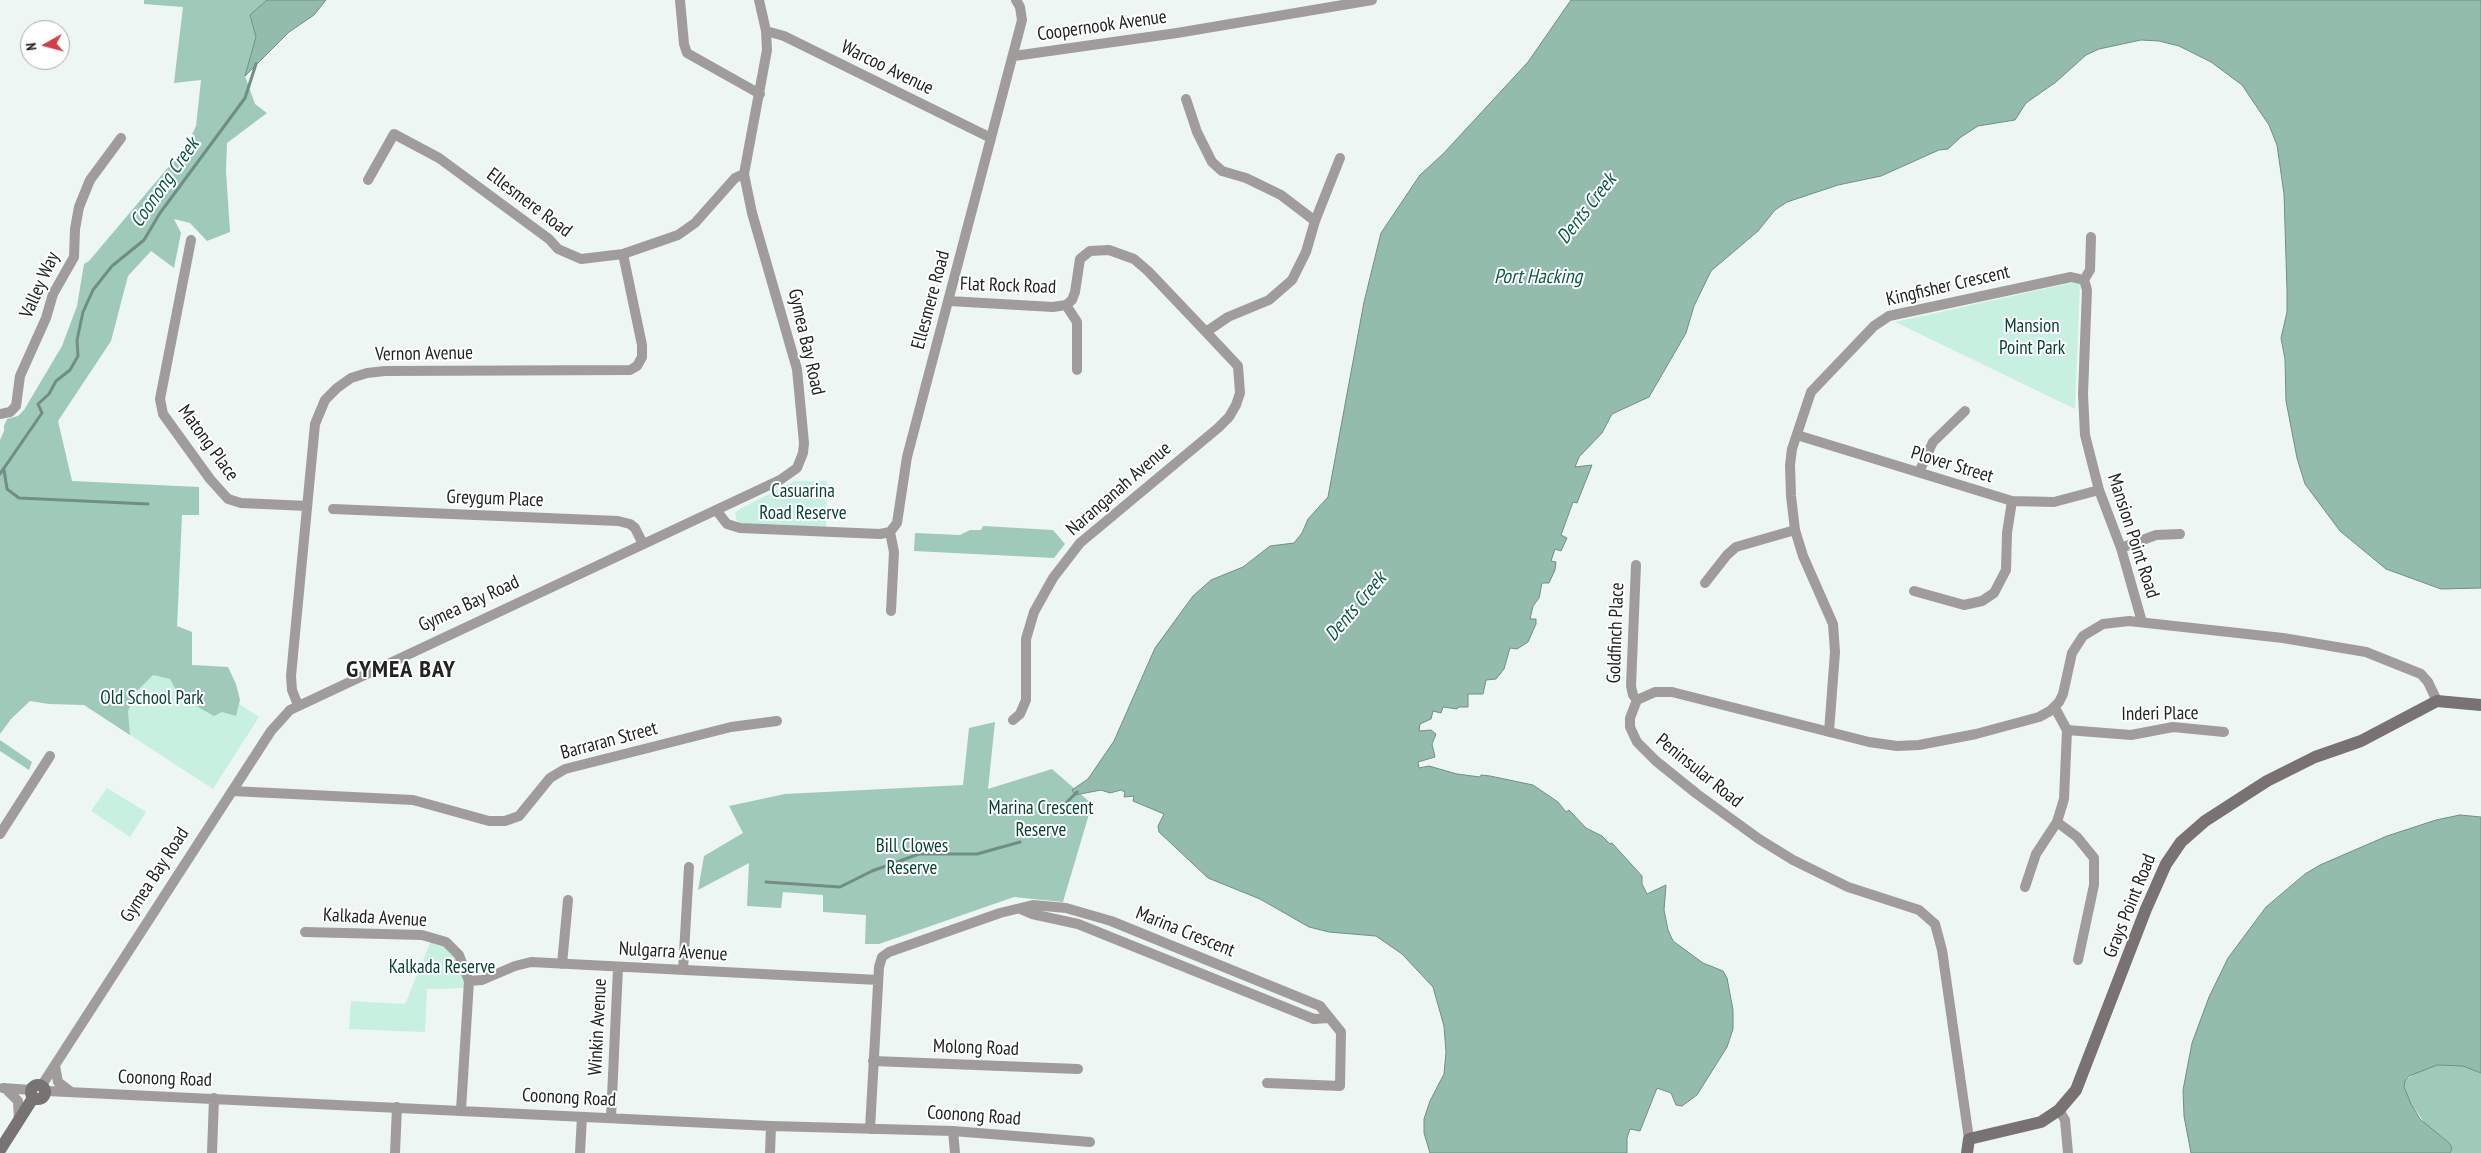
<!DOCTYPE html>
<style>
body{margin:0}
#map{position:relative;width:2481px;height:1153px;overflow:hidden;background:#edf6f3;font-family:"PT Sans Narrow",sans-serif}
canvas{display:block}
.north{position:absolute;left:20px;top:20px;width:50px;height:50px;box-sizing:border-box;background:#fff;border:1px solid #a6a7a7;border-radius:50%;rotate:263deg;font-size:14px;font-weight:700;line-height:20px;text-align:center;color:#212423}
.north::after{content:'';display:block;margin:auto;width:18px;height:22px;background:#d04046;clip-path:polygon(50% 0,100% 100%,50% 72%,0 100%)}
</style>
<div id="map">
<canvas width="2481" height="1153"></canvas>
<div class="north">N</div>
</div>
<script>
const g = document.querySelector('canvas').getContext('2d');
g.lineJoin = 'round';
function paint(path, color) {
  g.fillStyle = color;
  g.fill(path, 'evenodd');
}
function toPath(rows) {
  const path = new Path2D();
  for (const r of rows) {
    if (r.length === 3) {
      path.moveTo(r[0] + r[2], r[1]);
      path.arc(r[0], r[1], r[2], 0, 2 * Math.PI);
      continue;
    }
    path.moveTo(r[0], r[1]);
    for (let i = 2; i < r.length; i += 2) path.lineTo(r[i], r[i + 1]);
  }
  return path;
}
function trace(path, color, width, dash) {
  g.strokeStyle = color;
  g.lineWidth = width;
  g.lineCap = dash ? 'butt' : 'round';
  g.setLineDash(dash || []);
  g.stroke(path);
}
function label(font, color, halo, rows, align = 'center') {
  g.font = font + ' "PT Sans Narrow",sans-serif';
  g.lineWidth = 4;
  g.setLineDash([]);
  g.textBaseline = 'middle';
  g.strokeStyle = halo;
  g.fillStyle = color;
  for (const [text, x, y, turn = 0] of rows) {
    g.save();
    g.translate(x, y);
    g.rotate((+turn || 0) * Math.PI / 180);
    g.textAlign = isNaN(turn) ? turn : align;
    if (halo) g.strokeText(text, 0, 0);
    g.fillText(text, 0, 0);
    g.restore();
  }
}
const green = toPath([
 [2080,281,2075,409,1895,322],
 [794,481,827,481,826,527,739,523,737,521,735,513,740,509],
 [179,591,175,662,259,717,213,789,84,705],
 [107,788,146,812,130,837,91,811],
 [432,938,459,955,468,988,427,989,425,1032,349,1029,351,1001,405,1004]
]);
const forest = toPath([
 [144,0,267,0,250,15,256,37,245,76,255,104,267,113,227,143,226,171,230,232,207,241,190,223,174,219,181,233,174,268,151,251,128,276,111,341,58,421,72,481,199,487,199,515,182,515,177,626,192,632,192,665,228,667,236,684,240,700,236,716,222,712,214,716,180,697,170,679,153,675,136,692,128,711,130,735,84,705,49,704,30,701,11,719,0,734,0,440,4,431,4,426,7,419,18,416,24,410,62,346,77,306,84,264,89,261,187,145,196,126,201,80,174,83,183,7,144,4],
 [983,526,1053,530,1065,544,1054,558,914,551,915,533,960,535,970,530,981,530],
 [995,722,988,789,1052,769,1092,804,1063,902,1014,897,879,944,865,944,866,915,823,912,823,895,783,892,781,908,747,906,749,863,698,890,704,856,743,833,729,806,785,794,963,785,969,728],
 [0,740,32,762,29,770,0,751],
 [2437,1065,2463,1066,2481,1073,2481,1153,2450,1153,2452,1148,2449,1143,2427,1126,2411,1104,2404,1088,2405,1081,2417,1071]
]);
const water = toPath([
 [267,0,326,0,314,15,289,32,245,76,256,37,250,15,267,0],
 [1571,0,2481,0,2481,588,2441,589,2386,569,2340,531,2305,484,2297,458,2286,401,2285,359,2281,338,2287,312,2287,290,2284,194,2277,145,2269,125,2242,85,2211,62,2179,46,2159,41,2141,40,2099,49,2086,55,2056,82,2026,103,2015,120,1978,126,1961,137,1948,149,1939,150,1881,176,1838,185,1787,202,1775,210,1758,231,1711,271,1694,306,1686,333,1649,397,1612,414,1602,433,1579,457,1575,467,1592,465,1577,503,1573,502,1561,535,1567,538,1561,551,1555,549,1551,561,1556,562,1555,570,1549,583,1542,583,1539,598,1533,606,1530,619,1536,619,1536,624,1528,642,1517,649,1510,648,1504,669,1496,679,1486,680,1483,694,1468,694,1468,707,1459,707,1457,709,1443,707,1441,713,1433,711,1431,719,1420,724,1419,731,1431,730,1436,734,1432,744,1435,757,1418,762,1419,768,1429,766,1457,774,1480,777,1481,775,1490,776,1533,785,1558,802,1566,812,1569,810,1586,828,1602,836,1610,844,1612,843,1642,876,1642,884,1647,894,1666,885,1664,910,1668,930,1673,941,1703,963,1723,971,1727,978,1733,1010,1733,1029,1727,1047,1697,1095,1682,1106,1676,1105,1671,1093,1657,1088,1640,1131,1630,1129,1627,1138,1627,1153,1430,1153,1424,1133,1424,1119,1430,1101,1444,1074,1446,1052,1444,1026,1433,987,1402,954,1376,936,1329,932,1309,927,1260,899,1208,878,1159,832,1158,826,1164,814,1133,801,1134,796,1124,797,1125,792,1121,790,1110,793,1101,790,1075,795,1072,790,1088,779,1114,741,1155,648,1193,596,1211,580,1243,567,1270,546,1294,543,1302,533,1308,519,1328,497,1364,302,1381,233,1420,175,1443,154,1528,62,1571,0],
 [2460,815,2481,817,2481,1073,2463,1066,2437,1065,2409,1076,2405,1081,2404,1087,2411,1104,2420,1119,2449,1143,2452,1148,2450,1153,2191,1153,2184,1116,2183,1090,2192,1043,2209,997,2228,958,2266,907,2305,874,2320,865,2387,836,2436,820,2460,815]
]);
const stream = toPath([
 [4,470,7,489,19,498,148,504],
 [0,474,42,413,38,404,49,394,56,381,70,370,78,356,77,340,83,312,93,290,112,266,144,240,160,213,245,98,256,64],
 [1062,807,1077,792],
 [766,882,840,887,872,871,919,854,977,854,1020,842]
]);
const street = toPath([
 [680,0,684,44,687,53,760,94],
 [766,31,784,36,991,138],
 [1014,56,1177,33,1372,0],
 [368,180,394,134,439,158,549,239,558,249,581,259,623,254,678,235,695,223,735,178,744,174],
 [1315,221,1340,158],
 [2091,237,2090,270,2084,280,2087,290,2083,394,2085,435,2099,490,2121,548,2142,622],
 [191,240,160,399,163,414,210,479,228,499,241,503,307,506],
 [949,301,1053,307,1066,305,1072,300,1075,292,1080,259,1090,251,1109,250,1134,259,1148,271,1206,332,1228,317,1269,300,1292,280,1306,252,1315,221,1281,195,1246,178,1222,171,1212,162,1197,132,1186,99],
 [1066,305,1077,322,1077,370],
 [0,414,10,412,16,406,20,376,46,318,53,294,74,257,75,229,79,207,90,180,121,138],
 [1797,435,2012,501,2054,502,2099,490],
 [1919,472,1933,442,1965,411],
 [333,509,618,521,630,524,635,528,643,544],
 [716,510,727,524,740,528,880,534,890,532,897,523,907,457,1022,20,1020,7,1016,0],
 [890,532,894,552,891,611],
 [2121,548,2156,535,2180,534],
 [1636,565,1631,686,1633,695,1637,700],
 [1705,583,1727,555,1736,547,1795,530],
 [1914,591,1964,605,1982,601,1994,593,2006,570,2007,533,2012,501],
 [298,705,292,690,291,676,315,424,325,400,337,388,351,378,367,373,385,371,630,370,637,366,642,357,642,345,623,254],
 [1013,720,1020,714,1026,700,1026,639,1034,612,1053,578,1080,543,1218,428,1229,417,1236,405,1240,393,1238,366,1206,332],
 [2067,730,2131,735,2173,727,2224,732],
 [1829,732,1835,652,1833,624,1803,556,1795,530,1791,496,1790,465,1792,449,1811,392,1874,326,1889,316,2071,277,2084,280],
 [232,791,413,800,489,821,505,821,519,816,550,778,565,769,731,727,777,721],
 [2057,822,2077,837,2094,858,2094,885,2078,960],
 [0,834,50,756],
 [2025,887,2036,854,2057,822,2064,799,2067,730,2055,708],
 [1020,909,1032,914,1078,924,1314,1019,1328,1018],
 [305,932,422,935,446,942,459,955,469,981,461,1110],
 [562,964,568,900],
 [683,970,689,867],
 [469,981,482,980,515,966,531,962,878,980],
 [873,1061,1078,1069],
 [55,1066,58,1082,71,1092],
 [42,1085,271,731,290,710,780,480,797,468,803,453,804,443,797,369,752,213,744,174,767,50,766,31,759,0],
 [3,1088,31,1090],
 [5,1088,18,1101,19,1121],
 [47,1091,771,1126,953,1131,1090,1142],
 [2059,1110,2065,1120,2068,1153],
 [611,1118,618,968],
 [870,1129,879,967,882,957,889,952,1000,913,1033,905,1066,908,1111,921,1320,1006,1341,1032,1340,1086,1267,1083],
 [953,1131,955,1153],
 [1969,1139,1942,950,1935,924,1919,910,1848,887,1793,860,1759,839,1697,794,1656,761,1637,742,1630,727,1630,718,1637,700,1655,692,1672,692,1869,742,1897,746,1919,745,1976,734,2039,717,2050,711,2059,702,2063,694,2072,653,2083,636,2103,624,2129,621,2283,638,2366,652,2421,674,2428,682,2437,701],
 [212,1153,214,1098],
 [395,1153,397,1107],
 [580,1153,582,1117],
 [770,1153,771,1126]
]);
const secondary = toPath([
 [38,1092,7],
 [0,1150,33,1098],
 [1967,1153,1969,1139,2041,1122,2059,1110,2076,1090,2146,909,2166,864,2181,842,2205,821,2267,781,2315,757,2361,741,2437,701,2481,705]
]);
const streetNames = [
 ["Coopernook Avenue",1102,26,-8],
 ["Warcoo Avenue",887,68,26],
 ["Ellesmere Road",529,203,37],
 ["Valley Way",40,285,-66],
 ["Flat Rock Road",1008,286,2],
 ["Kingfisher Crescent",1948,286,-13],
 ["Ellesmere Road",931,300,-75],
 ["Gymea Bay Road",806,342,77],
 ["Vernon Avenue",424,354,-1],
 ["Matong Place",208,443,54],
 ["Plover Street",1952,465,17],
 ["Naranganah Avenue",1119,489,-41],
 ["Greygum Place",495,499,2],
 ["Mansion Point Road",2133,536,72],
 ["Gymea Bay Road",469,604,-25],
 ["Goldfinch Place",1616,633,-88],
 ["Inderi Place",2160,714,-1],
 ["Barraran Street",609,741,-15],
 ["Peninsular Road",1699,771,39],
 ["Gymea Bay Road",155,875,-57],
 ["Grays Point Road",2130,906,-68],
 ["Kalkada Avenue",375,918,3],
 ["Marina Crescent",1185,932,22],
 ["Nulgarra Avenue",673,952,3],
 ["Winkin Avenue",598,1027,-87],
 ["Molong Road",976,1048,2],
 ["Coonong Road",165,1079,2],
 ["Coonong Road",569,1098,3],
 ["Coonong Road",974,1116,4]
];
const parkNames = [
 ["Mansion",2032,327],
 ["Point Park",2032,349],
 ["Casuarina",803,492],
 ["Road Reserve",803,514],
 ["Old School Park",152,699],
 ["Marina Crescent",1041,809],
 ["Reserve",1041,831],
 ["Bill Clowes",912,847],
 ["Reserve",912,869],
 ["Kalkada Reserve",442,968]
];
const waterNames = [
 ["Coonong Creek",165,183,-55],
 ["Dents Creek",1587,209,-52],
 ["Port Hacking",1538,277],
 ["Dents Creek",1356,607,-50]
];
const districtNames = [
 ["GYMEA BAY",401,670]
];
paint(green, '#c7f0e0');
paint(forest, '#9fc9b9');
paint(water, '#93bcad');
trace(water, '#718e84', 1);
trace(stream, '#718e84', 3);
trace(street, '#a09c9c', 10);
trace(secondary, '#787272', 12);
label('19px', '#212423', '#fff', streetNames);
label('19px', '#084333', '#fff', parkNames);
label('italic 20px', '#0a5a46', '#fff', waterNames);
g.letterSpacing = '1px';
label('bold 24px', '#212423', '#fff', districtNames);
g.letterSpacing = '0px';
</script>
